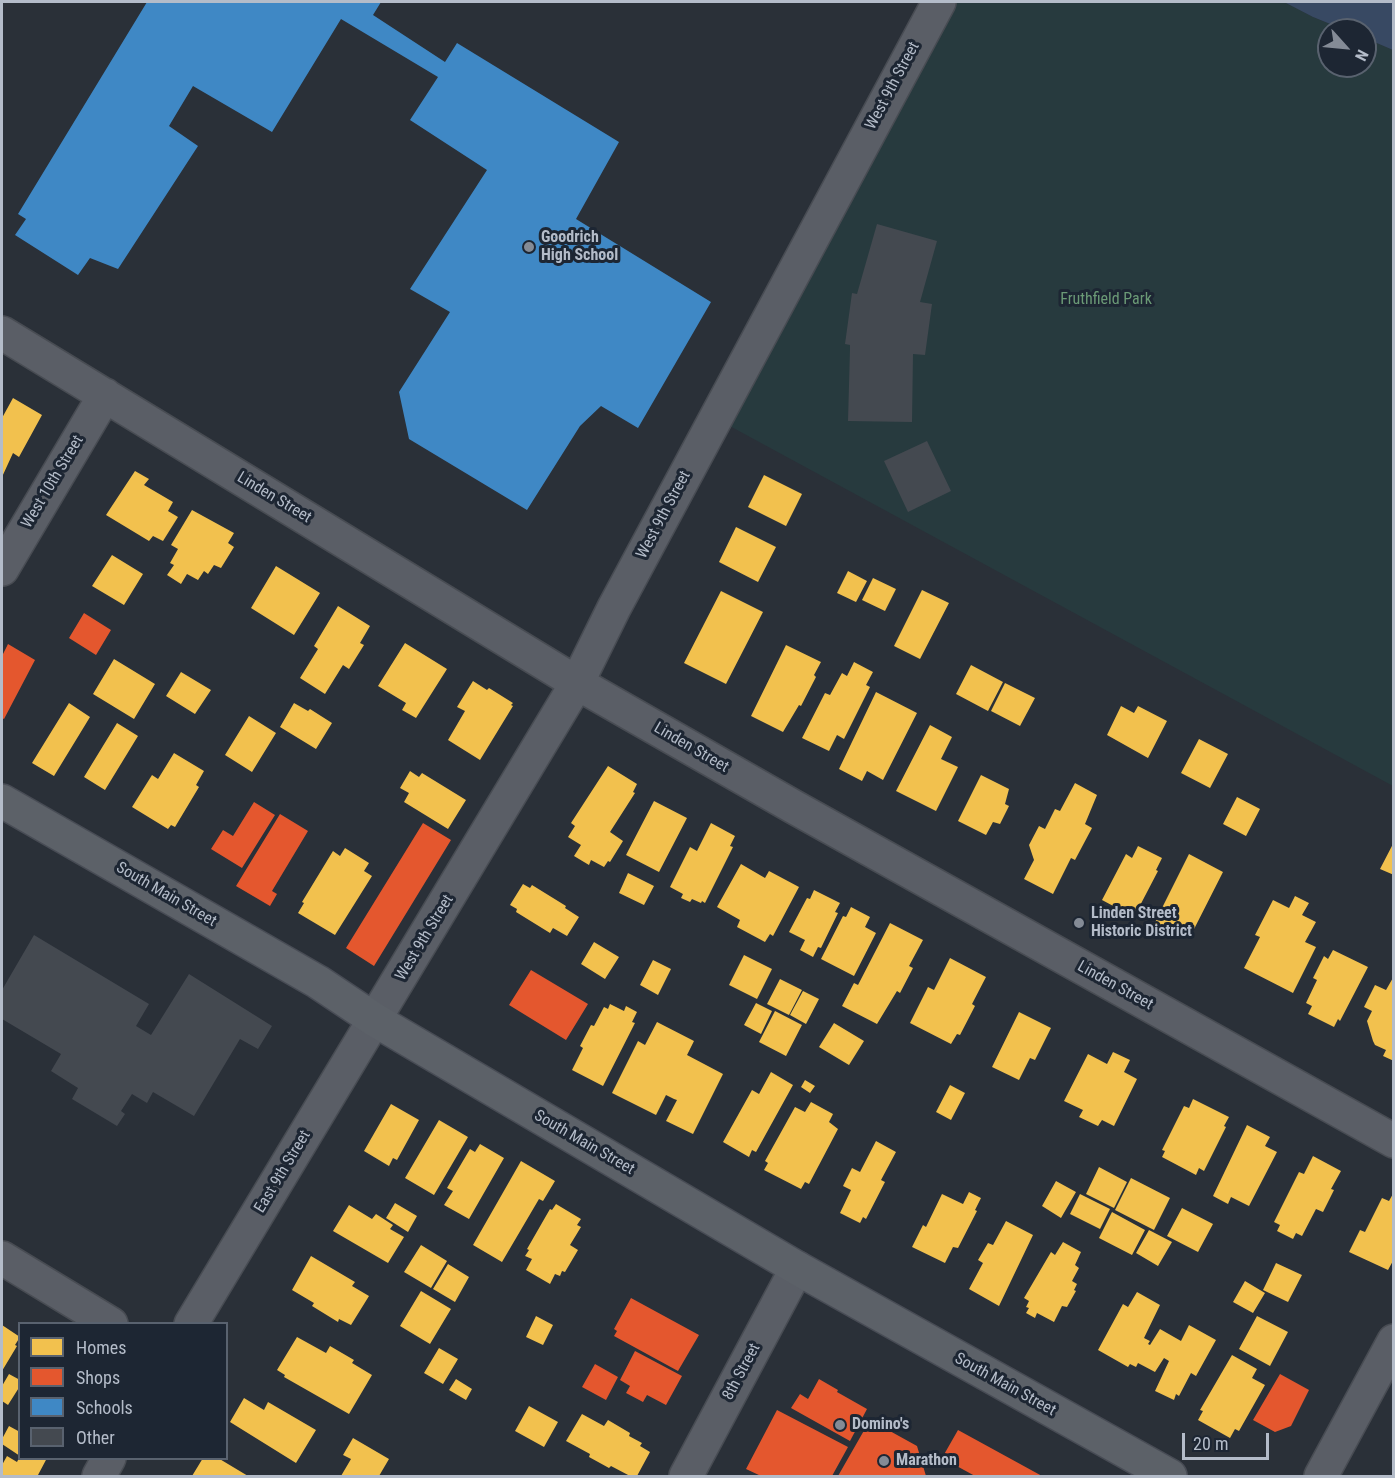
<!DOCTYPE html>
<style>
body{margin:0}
#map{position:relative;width:1395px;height:1478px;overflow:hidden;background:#2a3038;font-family:"Roboto Condensed",sans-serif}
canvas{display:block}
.frame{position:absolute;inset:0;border:3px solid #b4bcc9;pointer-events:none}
.legend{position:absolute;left:18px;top:1322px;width:210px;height:138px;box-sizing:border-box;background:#1d2633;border:2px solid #59626f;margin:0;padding:8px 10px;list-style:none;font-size:18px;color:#b4bcc9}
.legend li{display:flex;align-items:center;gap:12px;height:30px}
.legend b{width:30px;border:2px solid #59626f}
.north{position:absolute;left:1317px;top:18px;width:60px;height:60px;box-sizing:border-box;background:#1d2633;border:2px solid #59626f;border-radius:50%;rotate:117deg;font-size:16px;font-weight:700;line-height:24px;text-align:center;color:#b4bcc9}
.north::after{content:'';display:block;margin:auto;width:21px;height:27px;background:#848b96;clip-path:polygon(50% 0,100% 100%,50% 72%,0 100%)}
.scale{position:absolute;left:1182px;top:1433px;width:87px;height:27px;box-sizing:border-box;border:3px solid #b4bcc9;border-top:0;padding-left:8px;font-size:18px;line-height:21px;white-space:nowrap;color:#b4bcc9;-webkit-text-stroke:4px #1d2633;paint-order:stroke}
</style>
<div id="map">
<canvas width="1395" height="1478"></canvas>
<div class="frame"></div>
<ul class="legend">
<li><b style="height:16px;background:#f2c14e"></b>Homes</li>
<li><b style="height:16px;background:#e4572e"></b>Shops</li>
<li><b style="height:16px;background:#3f88c5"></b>Schools</li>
<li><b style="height:16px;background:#444950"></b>Other</li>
</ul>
<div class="north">N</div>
<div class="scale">20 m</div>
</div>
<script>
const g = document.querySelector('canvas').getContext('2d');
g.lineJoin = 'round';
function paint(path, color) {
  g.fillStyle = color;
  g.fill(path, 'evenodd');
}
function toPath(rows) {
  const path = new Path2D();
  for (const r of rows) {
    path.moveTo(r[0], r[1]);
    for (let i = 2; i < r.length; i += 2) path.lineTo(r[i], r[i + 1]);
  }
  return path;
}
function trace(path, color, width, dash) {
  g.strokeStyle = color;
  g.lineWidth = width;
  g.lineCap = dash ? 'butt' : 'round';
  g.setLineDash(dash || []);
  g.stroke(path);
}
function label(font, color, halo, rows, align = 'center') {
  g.font = font + ' "Roboto Condensed",sans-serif';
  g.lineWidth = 6;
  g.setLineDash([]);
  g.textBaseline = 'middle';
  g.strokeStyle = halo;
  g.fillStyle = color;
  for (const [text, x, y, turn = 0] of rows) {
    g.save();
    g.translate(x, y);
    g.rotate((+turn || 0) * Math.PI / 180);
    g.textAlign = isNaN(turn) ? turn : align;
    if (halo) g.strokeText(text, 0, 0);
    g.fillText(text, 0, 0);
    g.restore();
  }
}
const green = toPath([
 [939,2,1284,2,1315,18,1345,30,1329,30,1329,66,1365,66,1365,38,1393,50,1393,786,715,418]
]);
const water = toPath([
 [1284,2,1393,2,1393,50,1365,38,1365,30,1345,30,1313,17]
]);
const homes = toPath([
 [13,398,42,415,19,457,13,453,2,477,2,418],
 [135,471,149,479,144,485,173,502,168,511,178,517,163,541,153,536,149,541,106,515],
 [764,475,802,494,786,526,748,507],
 [192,510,234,533,228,543,234,547,221,568,214,565,208,574,204,571,198,580,187,574,181,584,167,575,174,565,170,563,178,549,171,545],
 [736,527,776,547,758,582,719,562],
 [112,555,143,574,124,605,92,586],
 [276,566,320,593,294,635,251,608],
 [848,571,867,581,856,602,837,593],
 [873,578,896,589,885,611,862,600],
 [922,590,949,603,920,659,894,646],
 [721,591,763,612,726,684,684,663],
 [338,606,370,626,360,643,364,645,349,669,343,665,325,694,300,678,318,649,314,646],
 [405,643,447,669,416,718,402,710,406,703,378,686],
 [786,645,821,662,814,675,816,677,801,706,799,705,783,732,751,716],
 [114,659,155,684,134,719,93,694],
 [854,662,873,672,866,685,870,687,844,739,837,735,829,751,802,738,825,693,830,695,842,673,847,676],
 [971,665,1003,682,988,711,956,694],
 [181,672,211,690,195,714,166,696],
 [473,681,487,690,489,688,513,703,511,705,513,706,480,760,448,740,465,711,457,707],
 [1005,683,1035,698,1020,726,991,711],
 [876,692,917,713,883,780,867,771,862,781,839,769],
 [69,703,90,717,54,776,32,763],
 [294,703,308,711,310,709,332,723,316,749,280,727],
 [1121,706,1134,713,1138,706,1167,721,1148,758,1107,735],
 [249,716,276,733,252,772,225,755],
 [117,723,138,736,105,790,84,777],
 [930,725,952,737,941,759,958,767,936,811,896,791],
 [1199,739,1228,754,1210,788,1181,773],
 [174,753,204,771,196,785,199,787,175,827,171,825,168,829,132,807,152,775,158,779],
 [608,766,637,784,633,792,635,793,610,832,623,841,610,862,608,861,604,867,591,860,589,865,574,856,581,845,568,837,575,826,571,823],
 [410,771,419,777,422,773,466,800,448,829,404,802,409,793,400,788],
 [981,775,1009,789,1005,804,1009,806,1000,824,993,822,986,835,958,821],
 [1075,783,1097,795,1085,824,1092,828,1075,860,1071,858,1053,894,1024,879,1034,860,1029,845,1039,826,1045,829,1055,809,1060,811],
 [1237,797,1260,809,1246,836,1223,824],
 [654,801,687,818,659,872,626,855],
 [711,823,735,836,730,846,733,847,705,903,702,901,701,903,692,899,690,902,681,898,683,894,670,887,690,847,697,851],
 [1394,842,1394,875,1380,869],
 [1138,846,1162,858,1156,870,1158,871,1134,917,1102,900,1126,854,1132,858],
 [345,848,369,863,364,871,372,876,335,935,298,913,304,903,302,902,333,851,340,856],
 [1189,854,1223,872,1190,937,1176,930,1173,937,1153,926],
 [741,864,765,878,769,871,799,887,773,936,770,934,765,942,737,927,740,920,717,907],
 [628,873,654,886,644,905,619,893],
 [523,884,530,888,532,885,566,906,565,908,579,917,567,936,553,928,550,933,516,912,517,909,510,905],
 [814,890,840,903,835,912,838,913,821,948,818,947,813,957,800,950,805,940,789,932,807,898,810,899],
 [1295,896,1309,903,1302,915,1316,922,1305,942,1316,947,1293,993,1244,968,1260,937,1255,935,1273,900,1289,908],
 [851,907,870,917,865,927,876,933,854,976,821,959,843,916,846,917],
 [890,923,923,940,909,966,913,968,900,993,897,991,877,1024,842,1006,854,983,858,985],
 [594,942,619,957,605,979,581,964],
 [1333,950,1368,967,1340,1021,1338,1019,1334,1027,1308,1014,1312,1006,1306,1003,1317,980,1313,978,1324,956,1328,959],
 [744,955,772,969,757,999,729,985],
 [950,958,986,977,972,1004,975,1006,960,1035,957,1034,951,1044,910,1023,928,987,934,990],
 [653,960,671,969,658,995,640,985],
 [1394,976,1394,1061,1383,1056,1386,1050,1375,1045,1373,1041,1367,1021,1372,1011,1364,1007,1375,985,1386,990],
 [780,979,802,990,789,1015,767,1004],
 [803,991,819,999,806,1024,790,1015],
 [756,1003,772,1011,761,1034,744,1025],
 [610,1004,624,1011,626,1006,637,1012,632,1022,635,1023,603,1086,572,1070,583,1048,580,1046,591,1025,594,1026,604,1007,608,1009],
 [775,1011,802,1025,786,1056,759,1042],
 [1019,1012,1051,1028,1035,1060,1030,1058,1019,1080,992,1067],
 [657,1022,694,1041,687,1055,723,1074,693,1134,666,1121,677,1100,674,1099,666,1095,656,1115,612,1093,638,1041,645,1045],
 [834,1023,864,1041,849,1065,819,1047],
 [1113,1052,1130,1060,1124,1072,1137,1079,1114,1126,1102,1120,1098,1126,1079,1117,1083,1110,1064,1101,1088,1054,1107,1064],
 [771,1072,793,1085,756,1152,752,1150,749,1157,723,1142,752,1090,759,1094],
 [805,1080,815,1086,810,1093,801,1087],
 [950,1085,965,1093,951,1120,936,1112],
 [1193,1099,1229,1117,1224,1126,1226,1127,1204,1171,1199,1168,1196,1175,1162,1157,1165,1151,1162,1150,1184,1106,1189,1108],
 [811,1102,833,1114,829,1122,838,1129,809,1184,805,1182,801,1189,764,1170,768,1163,765,1161,795,1107,805,1112],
 [391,1104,419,1120,397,1160,393,1158,389,1166,364,1151],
 [439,1120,468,1137,434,1195,405,1178],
 [1247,1125,1270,1137,1265,1146,1277,1152,1249,1206,1231,1197,1228,1204,1213,1196],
 [876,1141,896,1152,881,1180,885,1182,866,1219,863,1217,860,1223,840,1213,851,1190,843,1186,852,1168,860,1172],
 [480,1144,504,1158,469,1219,444,1205,453,1191,447,1188,470,1149,475,1152],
 [1313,1156,1341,1171,1331,1189,1334,1190,1323,1212,1316,1209,1302,1236,1296,1233,1293,1239,1277,1231,1280,1225,1274,1222,1299,1172,1304,1174],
 [521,1161,555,1181,543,1201,539,1199,502,1262,473,1245],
 [1099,1167,1127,1182,1114,1208,1086,1194],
 [1131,1178,1170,1198,1154,1230,1115,1210],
 [1056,1181,1076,1192,1061,1218,1042,1206],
 [969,1192,981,1198,975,1210,977,1211,958,1248,953,1247,945,1263,912,1247,923,1225,926,1227,942,1194,963,1204],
 [1394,1192,1394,1259,1388,1270,1349,1252,1360,1230,1365,1232,1382,1198,1389,1201],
 [1080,1194,1110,1209,1100,1229,1070,1214],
 [395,1203,417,1216,408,1232,386,1218],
 [556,1204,581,1219,577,1225,581,1227,570,1245,578,1250,565,1272,562,1271,560,1276,555,1274,550,1284,526,1270,532,1259,525,1256,529,1250,527,1249,550,1209,552,1210],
 [349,1205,372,1219,376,1214,393,1225,390,1229,404,1237,388,1263,333,1231],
 [1182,1208,1213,1224,1198,1252,1167,1236],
 [1112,1212,1145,1230,1132,1255,1099,1238],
 [1006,1221,1033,1235,999,1306,969,1289,983,1263,978,1260,988,1243,993,1245],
 [1149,1230,1172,1242,1158,1266,1136,1253],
 [1063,1242,1081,1252,1075,1265,1079,1268,1072,1281,1077,1284,1074,1290,1076,1291,1067,1307,1062,1306,1054,1322,1037,1313,1035,1318,1026,1313,1029,1308,1026,1307,1029,1301,1024,1298,1051,1252,1055,1255],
 [421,1245,447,1261,431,1288,404,1272],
 [311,1256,355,1282,352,1286,369,1296,351,1325,339,1319,338,1322,312,1306,314,1303,292,1290],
 [1276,1263,1302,1275,1288,1302,1263,1290],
 [448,1264,469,1277,455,1302,433,1289],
 [1245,1281,1265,1293,1253,1313,1233,1302],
 [421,1291,451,1309,430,1344,400,1326],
 [1137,1292,1160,1305,1144,1338,1150,1341,1148,1344,1150,1345,1160,1329,1181,1341,1189,1325,1216,1340,1196,1376,1191,1373,1179,1396,1176,1394,1174,1400,1155,1391,1169,1361,1164,1358,1155,1372,1138,1363,1136,1367,1130,1364,1128,1367,1098,1350,1123,1304,1128,1307],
 [536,1316,553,1325,543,1345,526,1337],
 [1257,1316,1288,1332,1270,1366,1239,1349],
 [2,1325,20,1337,15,1345,17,1346,2,1371],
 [297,1337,326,1353,330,1346,354,1360,352,1363,372,1375,349,1414,284,1377,285,1375,277,1370],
 [439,1348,458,1359,443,1384,424,1373],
 [1232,1355,1257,1369,1252,1378,1265,1385,1239,1431,1235,1429,1230,1438,1198,1420,1203,1411,1200,1410],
 [9,1374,20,1380,20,1386,8,1405,2,1401,2,1386],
 [456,1379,472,1389,466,1400,449,1390],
 [244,1398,264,1410,268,1402,316,1430,296,1463,230,1422],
 [529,1406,558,1422,544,1447,515,1431],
 [582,1414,604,1426,608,1420,630,1433,629,1436,642,1443,640,1446,650,1452,637,1476,630,1476,611,1466,609,1468,589,1457,590,1454,566,1441],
 [9,1426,20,1432,20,1456,2,1444,2,1439],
 [353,1438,389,1459,379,1476,341,1476,351,1459,343,1455],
 [7,1456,17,1462,19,1458,47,1458,38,1475,41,1476,2,1476,2,1465],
 [203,1458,218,1458,248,1476,192,1476]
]);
const shops = toPath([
 [84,613,111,630,96,655,69,638],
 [8,644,35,660,4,719,2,718,2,656],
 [254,802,275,815,242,868,211,849,223,830,233,836],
 [280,814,308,831,272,891,277,894,270,906,236,886],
 [423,823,451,840,374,966,346,948],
 [531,970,588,1004,566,1040,509,1005],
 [631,1298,699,1335,678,1371,614,1336,617,1331,614,1329],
 [635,1351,682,1376,666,1405,647,1395,643,1402,626,1393,630,1386,620,1380],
 [595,1364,618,1377,606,1400,582,1387],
 [1280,1374,1309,1390,1291,1426,1275,1432,1253,1420],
 [819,1379,838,1390,837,1392,867,1409,850,1441,791,1408,800,1394,808,1399],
 [777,1410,848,1447,832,1476,761,1476,746,1469],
 [870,1420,917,1446,926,1476,838,1476],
 [958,1430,1042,1476,975,1476,942,1458]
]);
const schools = toPath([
 [147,2,381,2,373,15,445,62,457,43,619,142,576,219,711,302,638,428,601,406,580,426,527,510,409,439,399,392,450,312,410,289,487,170,410,120,438,77,341,19,272,132,193,86,169,126,198,146,118,269,90,258,78,275,15,235,26,219,18,214]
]);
const building = toPath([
 [877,224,937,241,920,302,932,304,925,355,913,354,912,422,848,421,850,349,850,345,845,344,852,293,857,294],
 [927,441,951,491,908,512,884,461],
 [34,935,149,1004,136,1026,151,1035,189,974,272,1026,258,1049,240,1039,194,1116,153,1092,147,1103,132,1094,121,1111,125,1114,117,1126,72,1099,78,1088,51,1071,61,1054,2,1019,2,990]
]);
const minor = toPath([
 [2,333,577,683,794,807,1394,1141],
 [2,569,105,395],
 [2,1258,111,1324],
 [191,1324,577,683,614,608,939,2],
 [99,1476,109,1458],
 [686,1476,797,1268],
 [1321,1476,1394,1341]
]);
const major = toPath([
 [2,801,318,982,375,1020,797,1268,1170,1476]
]);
const markers = [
 [529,247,6,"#848b96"],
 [1079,923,6,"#848b96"],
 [840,1425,6,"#848b96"],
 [884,1461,6,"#848b96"]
];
const streetNames = [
 ["West 9th Street",893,86,-62],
 ["West 10th Street",53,482,-59],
 ["Linden Street",274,498,31],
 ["West 9th Street",664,515,-62],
 ["Linden Street",691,748,30],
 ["South Main Street",166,895,30],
 ["West 9th Street",425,938,-59],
 ["Linden Street",1115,986,29],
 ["South Main Street",584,1143,30],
 ["East 9th Street",283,1172,-59],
 ["8th Street",742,1372,-62],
 ["South Main Street",1005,1385,29]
];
const poiNames = [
 ["Goodrich",541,238],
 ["High School",541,256],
 ["Linden Street",1091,914],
 ["Historic District",1091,932],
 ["Domino's",852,1425],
 ["Marathon",896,1461]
];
const parkNames = [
 ["Fruthfield Park",1106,300]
];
paint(green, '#273a3e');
paint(water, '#384963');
paint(homes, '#f2c14e');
paint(shops, '#e4572e');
paint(schools, '#3f88c5');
paint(building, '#444950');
trace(minor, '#484c53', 36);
trace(major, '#484c55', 36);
trace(minor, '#5a5e66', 33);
trace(major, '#5c6168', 33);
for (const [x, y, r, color] of markers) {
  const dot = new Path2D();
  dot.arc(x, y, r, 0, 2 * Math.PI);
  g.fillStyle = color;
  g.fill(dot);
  trace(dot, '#1d2633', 2);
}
label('16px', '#b4bcc9', '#1d2633', streetNames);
label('bold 16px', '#b4bcc9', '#1d2633', poiNames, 'left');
label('16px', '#6b9a76', '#1d2633', parkNames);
</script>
